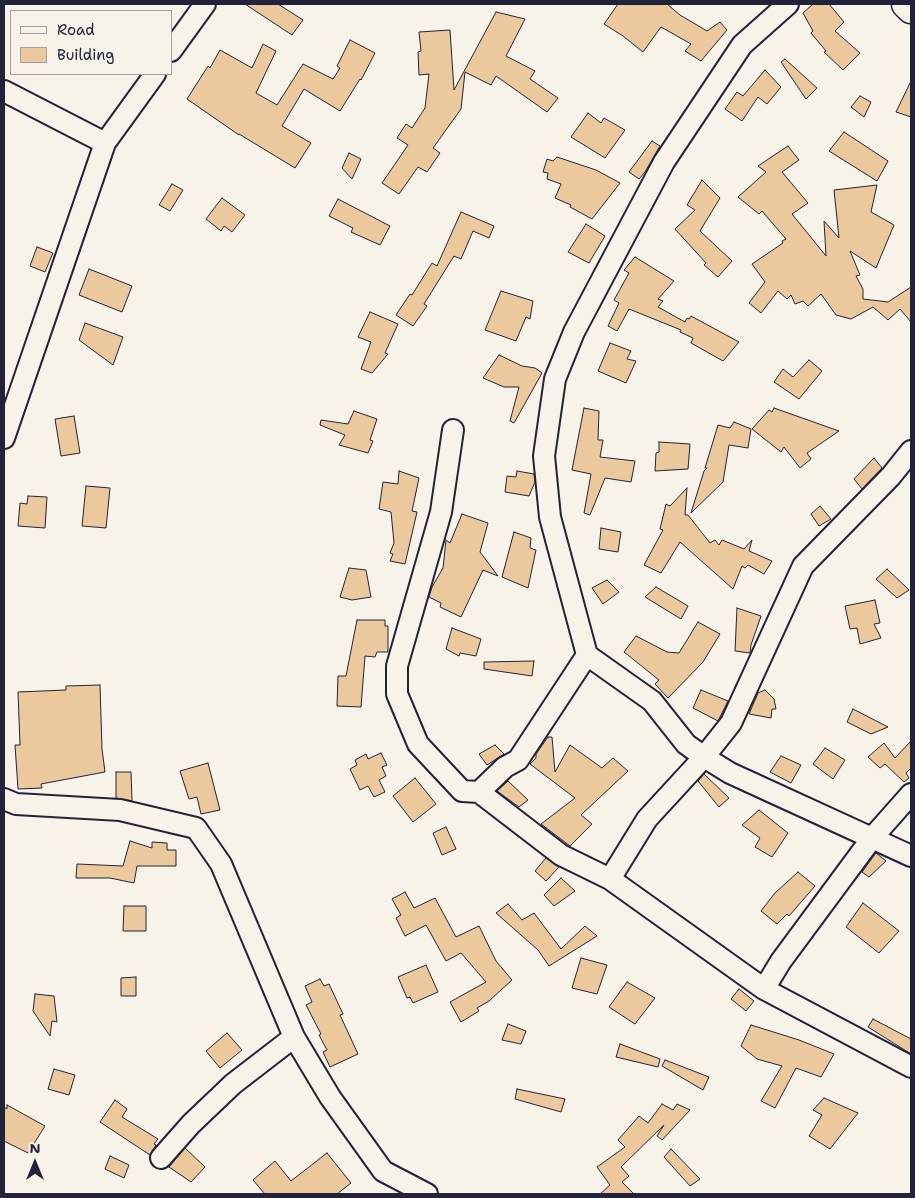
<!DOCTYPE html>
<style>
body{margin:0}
#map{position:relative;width:915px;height:1198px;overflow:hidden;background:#f7f3e8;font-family:"Shantell Sans",sans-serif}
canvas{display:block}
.frame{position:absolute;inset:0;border:5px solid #22223b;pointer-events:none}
.legend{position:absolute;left:10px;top:10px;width:162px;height:65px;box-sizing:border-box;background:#f7f3e8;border:1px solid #a29fa3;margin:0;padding:6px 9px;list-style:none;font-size:15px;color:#22223b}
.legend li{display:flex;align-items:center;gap:10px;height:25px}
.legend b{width:25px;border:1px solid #a29fa3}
.north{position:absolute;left:10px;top:1138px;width:50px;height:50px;-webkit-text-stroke:4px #f7f3e8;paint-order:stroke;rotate:0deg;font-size:14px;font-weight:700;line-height:20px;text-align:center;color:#22223b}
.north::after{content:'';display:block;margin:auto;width:18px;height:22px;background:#22223b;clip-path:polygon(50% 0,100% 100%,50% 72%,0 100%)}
</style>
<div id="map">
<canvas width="915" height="1198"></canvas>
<div class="frame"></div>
<ul class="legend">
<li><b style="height:6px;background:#f7f3e8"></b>Road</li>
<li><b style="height:14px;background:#ebc99d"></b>Building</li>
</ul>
<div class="north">N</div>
</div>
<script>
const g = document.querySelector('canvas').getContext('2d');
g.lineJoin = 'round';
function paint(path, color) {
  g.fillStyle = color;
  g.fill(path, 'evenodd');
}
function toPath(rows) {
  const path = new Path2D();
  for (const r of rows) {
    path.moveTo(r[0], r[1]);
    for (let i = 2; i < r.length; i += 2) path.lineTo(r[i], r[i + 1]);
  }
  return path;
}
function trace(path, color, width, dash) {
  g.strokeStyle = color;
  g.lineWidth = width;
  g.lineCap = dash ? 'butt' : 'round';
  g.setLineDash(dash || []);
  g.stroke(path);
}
const building = toPath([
 [245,4,278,4,303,20,292,35,245,4],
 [618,4,667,4,680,15,707,31,720,22,727,30,701,61,685,51,691,44,661,27,643,52,623,36,604,24,618,4],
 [813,4,829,4,844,22,835,31,860,53,843,70,824,52,826,51,811,33,813,31,803,13,813,4],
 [496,12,525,19,506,56,535,71,530,79,558,98,547,112,496,76,491,85,465,72,461,109,433,148,440,153,427,172,418,167,399,194,382,183,408,145,397,138,406,124,412,128,425,108,429,74,419,75,418,52,421,51,419,32,450,30,454,90,496,12],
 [350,40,375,53,361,80,360,79,340,111,304,89,282,126,311,143,295,168,239,134,239,135,187,99,208,66,210,68,220,50,252,68,263,44,276,51,256,93,277,105,303,64,333,79,340,68,337,66,350,40],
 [785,59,817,88,806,99,781,62,785,59],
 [765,70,781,87,767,104,758,97,742,121,725,109,737,92,743,96,765,70],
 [911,81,911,117,896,112,911,81],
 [860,96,871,102,864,117,851,107,860,96],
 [588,113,601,123,604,118,625,130,605,158,571,137,588,113],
 [844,132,888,161,877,181,829,151,844,132],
 [652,141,660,146,645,172,639,179,629,172,652,141],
 [788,146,799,160,782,172,808,203,792,214,826,256,824,221,839,238,834,190,877,185,871,212,894,225,876,268,850,251,860,275,856,276,863,289,863,299,888,302,911,287,911,322,900,309,888,320,873,307,851,319,836,315,821,294,808,306,803,301,795,304,791,295,787,299,778,291,761,313,749,303,765,282,752,264,783,243,782,241,786,239,762,211,759,214,738,197,766,172,758,166,788,146],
 [349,153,361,159,352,179,342,168,349,153],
 [557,157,596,170,620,183,592,219,570,207,571,205,555,198,561,184,547,179,548,173,543,172,547,159,553,161,557,157],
 [702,180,720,198,700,231,732,261,718,277,704,265,706,263,675,229,695,210,687,205,702,180],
 [172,184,183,190,170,211,159,205,172,184],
 [222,198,245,215,232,232,224,226,221,231,206,219,222,198],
 [338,199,390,226,380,245,351,232,353,228,329,216,338,199],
 [461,212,494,226,489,238,473,231,461,259,454,256,424,304,427,306,413,326,396,315,410,294,412,295,432,263,437,266,461,212],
 [586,224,605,236,589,263,568,252,586,224],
 [37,247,53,253,45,272,30,266,37,247],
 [635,257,674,281,658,299,663,301,658,307,685,322,687,318,689,319,691,316,739,342,723,361,691,343,693,338,680,332,681,330,629,309,617,331,608,326,619,303,614,300,629,273,624,270,635,257],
 [89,269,132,286,122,312,79,295,89,269],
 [501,291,533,301,530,319,526,317,516,341,485,330,501,291],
 [370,312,398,324,385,353,388,354,372,373,361,369,371,342,358,337,370,312],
 [85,323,123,337,113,365,79,340,85,323],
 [610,343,631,351,627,359,636,361,626,383,598,371,610,343],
 [499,355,522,366,535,368,542,373,514,423,510,421,519,387,504,387,483,378,499,355],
 [809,360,822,371,799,399,774,382,783,369,793,377,809,360],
 [584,408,599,411,598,440,603,440,600,457,635,461,631,482,605,478,590,515,584,513,591,474,572,470,584,408],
 [774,408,839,431,807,453,811,459,800,468,784,447,781,452,752,429,769,410,772,412,774,408],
 [354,411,377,419,370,440,373,441,368,453,339,445,345,435,320,425,321,420,348,424,354,411],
 [74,416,80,453,61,456,55,419,74,416],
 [734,422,751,429,748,448,729,445,723,482,691,513,704,471,707,468,705,468,718,425,730,428,734,422],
 [659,442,690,444,688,469,655,471,656,453,659,452,659,442],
 [874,458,882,468,862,489,854,479,874,458],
 [399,471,419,478,412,511,417,512,405,564,390,561,393,554,390,553,394,543,391,512,379,509,383,482,398,484,399,471],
 [517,471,534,474,535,482,529,496,505,492,507,476,516,477,517,471],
 [86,486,110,488,106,528,82,526,86,486],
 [687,488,685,515,688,515,710,543,715,540,719,545,722,540,744,549,752,540,749,551,772,561,764,574,748,565,745,568,742,566,733,589,680,542,661,573,644,565,663,530,660,529,666,504,670,506,687,488],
 [28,496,47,497,45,528,18,526,20,503,27,504,28,496],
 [820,506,831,519,819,526,811,514,820,506],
 [462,514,488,523,480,552,498,576,483,570,461,617,440,607,441,603,429,597,432,587,443,568,446,540,450,543,462,514],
 [601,528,621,532,618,552,599,549,601,528],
 [514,532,531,538,530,548,536,550,528,588,502,577,514,532],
 [349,568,366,570,371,597,352,600,340,597,349,568],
 [887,569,909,590,897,598,876,579,887,569],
 [607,580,619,592,603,604,592,588,607,580],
 [656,587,688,606,681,619,645,597,656,587],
 [875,600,880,623,874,624,881,638,860,644,857,628,850,629,845,606,875,600],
 [737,608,761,616,751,645,750,653,735,651,737,608],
 [357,620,385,620,385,626,388,626,388,652,377,652,375,657,365,656,361,707,337,706,338,676,346,676,357,620],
 [698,622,720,634,703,662,668,698,655,684,659,680,624,652,636,636,667,652,679,653,698,622],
 [452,628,481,639,476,656,460,653,459,656,446,649,452,628],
 [534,661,532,676,484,669,484,662,534,661],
 [100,685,102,749,105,772,41,784,42,788,18,789,15,745,20,745,18,692,66,690,66,686,100,685],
 [701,690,728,701,718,721,693,708,701,690],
 [765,690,774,699,776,709,772,709,771,718,749,714,758,693,765,690],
 [853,709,888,727,871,734,847,722,853,709],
 [548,737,552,737,555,772,570,745,602,768,613,758,628,771,581,815,592,824,570,846,541,824,575,798,530,764,536,758,536,754,548,737],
 [911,741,911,768,906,773,909,778,904,782,885,764,880,768,868,757,884,743,895,758,911,741],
 [495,745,504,754,487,765,479,754,495,745],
 [825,748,845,760,833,779,813,764,825,748],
 [381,753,387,765,382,767,386,776,379,780,385,792,374,797,368,786,360,790,350,769,357,765,355,760,366,754,368,759,381,753],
 [781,756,801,765,791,783,770,772,781,756],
 [208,763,220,810,201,814,197,797,189,799,180,771,208,763],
 [116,772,131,772,132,801,116,798,116,772],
 [704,774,729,798,719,807,698,781,704,774],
 [415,778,436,804,413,822,393,796,415,778],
 [508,781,528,800,519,807,497,791,508,781],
 [759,810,788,833,772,857,755,847,760,838,742,825,759,810],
 [446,827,456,849,442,855,433,833,446,827],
 [130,841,152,848,152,842,167,843,167,850,176,850,176,866,137,866,134,883,110,878,76,878,77,864,123,866,130,841],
 [876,853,886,861,869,877,862,872,876,853],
 [546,858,559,867,546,881,535,871,546,858],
 [798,872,815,886,789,916,787,914,777,924,761,911,775,893,798,872],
 [561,878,575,891,554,906,544,895,561,878],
 [405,892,414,908,435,898,456,937,479,926,496,961,512,980,489,1001,477,1008,479,1011,461,1022,450,1002,486,982,461,953,446,961,426,925,405,936,396,918,401,915,392,899,405,892],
 [863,903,899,931,879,953,846,927,863,903],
 [508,904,522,920,534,913,561,949,585,926,597,936,549,966,538,950,496,913,508,904],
 [124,906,146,906,146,931,123,931,124,906],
 [581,958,607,965,597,994,572,988,581,958],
 [426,965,438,992,413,1003,410,997,407,998,398,977,426,965],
 [136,977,136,996,121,996,121,978,136,977],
 [320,979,324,986,329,984,343,1014,340,1015,358,1054,330,1067,323,1052,327,1050,319,1035,321,1034,306,1005,312,1002,305,986,320,979],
 [627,982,655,998,635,1024,609,1007,627,982],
 [739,989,754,1001,746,1011,731,999,739,989],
 [35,994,54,996,57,1022,52,1021,50,1036,33,1011,35,994],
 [873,1019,911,1039,911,1054,868,1027,873,1019],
 [508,1024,526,1031,521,1044,502,1040,508,1024],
 [751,1025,799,1040,834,1054,821,1077,796,1068,775,1108,761,1101,782,1066,757,1059,741,1046,751,1025],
 [227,1033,242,1050,220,1068,206,1051,227,1033],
 [620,1044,660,1059,658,1067,616,1057,620,1044],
 [665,1060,709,1077,703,1090,662,1066,665,1060],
 [54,1069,75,1075,69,1095,48,1089,54,1069],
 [517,1089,565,1099,561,1112,515,1099,517,1089],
 [824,1098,858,1113,830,1149,809,1136,822,1115,813,1110,824,1098],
 [115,1100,127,1109,122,1117,158,1139,154,1144,156,1145,150,1155,100,1122,115,1100],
 [662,1104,673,1110,677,1104,690,1110,662,1140,657,1136,664,1125,621,1167,629,1176,622,1182,634,1194,600,1194,610,1185,597,1167,625,1147,618,1140,639,1116,648,1123,662,1104],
 [7,1105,45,1126,28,1153,4,1141,4,1107,7,1109,7,1105],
 [185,1148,205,1167,191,1182,169,1167,185,1148],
 [671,1149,700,1179,690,1186,664,1157,671,1149],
 [327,1153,351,1183,337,1194,265,1194,253,1180,275,1161,291,1181,327,1153],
 [110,1156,129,1165,124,1178,105,1169,110,1156]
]);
const minor = toPath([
 [788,4,742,45,664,162,574,332,555,379,544,456,550,517,587,655,652,701,686,744,704,757,730,773,911,856],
 [171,51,205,4],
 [4,91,105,143],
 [453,430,441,512,397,666,397,694,418,744,462,791,479,792,561,855,610,879,764,989,911,1067],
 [4,438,105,143,155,74],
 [479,792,505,767,518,760,587,655],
 [4,799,16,804,120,810,196,828,221,864,294,1037,330,1097,383,1171,427,1194],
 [610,879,647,819,704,757,731,723,803,566,891,476,911,451],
 [764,989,781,961,872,838,911,794],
 [161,1158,191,1124,233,1084,294,1037]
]);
const highway = toPath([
 [906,4,911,9]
]);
paint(building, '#ebc99d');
trace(building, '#22223b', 1);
trace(minor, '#22223b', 24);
trace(highway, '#22223b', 31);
trace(minor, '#f7f3e8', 20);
trace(highway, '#f7f3e8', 28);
</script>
